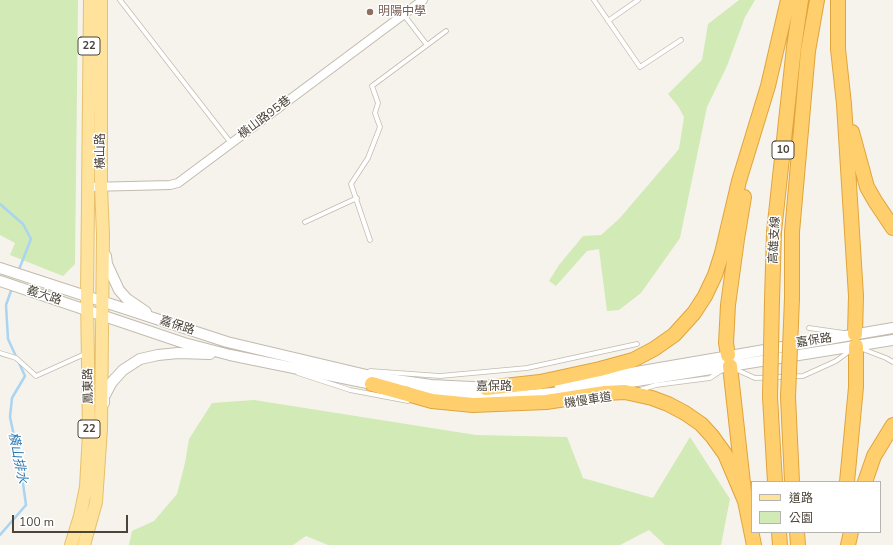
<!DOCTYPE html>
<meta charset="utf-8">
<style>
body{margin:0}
#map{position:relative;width:893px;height:545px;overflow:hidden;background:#f6f3ec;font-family:"Nunito Sans","Noto Sans TC",sans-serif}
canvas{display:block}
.legend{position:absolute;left:751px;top:481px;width:130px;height:52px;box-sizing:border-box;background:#fff;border:1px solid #b7b4b0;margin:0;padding:5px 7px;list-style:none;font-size:12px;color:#4b4439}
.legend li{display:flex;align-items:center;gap:8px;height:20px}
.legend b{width:20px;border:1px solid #b7b4b0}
.scale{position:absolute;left:12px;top:515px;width:116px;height:18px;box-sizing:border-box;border:2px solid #4b4439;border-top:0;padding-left:5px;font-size:12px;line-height:14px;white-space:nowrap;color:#4b4439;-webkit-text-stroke:3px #fff;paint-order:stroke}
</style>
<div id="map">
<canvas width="893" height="545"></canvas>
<ul class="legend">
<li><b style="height:5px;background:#ffe39c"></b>道路</li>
<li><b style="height:11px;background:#d2eab5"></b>公園</li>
</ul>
<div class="scale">100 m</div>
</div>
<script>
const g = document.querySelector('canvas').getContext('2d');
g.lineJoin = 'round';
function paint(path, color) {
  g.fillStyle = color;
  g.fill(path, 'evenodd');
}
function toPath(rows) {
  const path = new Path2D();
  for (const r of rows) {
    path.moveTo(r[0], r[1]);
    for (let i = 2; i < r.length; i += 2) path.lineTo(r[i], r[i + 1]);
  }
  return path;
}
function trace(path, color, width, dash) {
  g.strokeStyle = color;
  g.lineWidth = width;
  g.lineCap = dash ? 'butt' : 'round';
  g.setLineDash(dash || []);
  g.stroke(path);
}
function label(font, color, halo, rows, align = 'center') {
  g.font = font + ' "Nunito Sans","Noto Sans TC",sans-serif';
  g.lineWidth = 3;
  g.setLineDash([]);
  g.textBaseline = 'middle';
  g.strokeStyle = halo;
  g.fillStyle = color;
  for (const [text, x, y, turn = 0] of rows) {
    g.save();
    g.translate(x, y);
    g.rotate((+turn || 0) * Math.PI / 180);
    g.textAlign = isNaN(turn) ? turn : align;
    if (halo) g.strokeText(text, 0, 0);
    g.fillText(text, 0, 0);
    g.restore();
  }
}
const green = toPath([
 [0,0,78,0,75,264,63,276,10,255,15,243,0,235],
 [739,0,755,0,745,17,727,66,707,107,680,238,641,293,619,310,607,311,599,249,587,251,556,286,549,281,559,265,583,236,601,235,619,219,679,149,684,117,678,106,668,94,702,60,708,24],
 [254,400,476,435,567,437,583,478,653,498,690,437,730,499,721,545,665,545,649,530,620,545,328,545,306,536,293,545,129,545,132,531,154,521,177,494,185,463,189,439,212,403]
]);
const stream = toPath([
 [0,204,23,224,31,239,18,272],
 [0,535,26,505,21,469,10,417,12,398,25,376,8,339,6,305,12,288]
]);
const service = toPath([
 [120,0,231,143],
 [594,0,640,67,681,40],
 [404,15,427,45],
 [608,21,638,0],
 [305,222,357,198],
 [370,240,351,184,368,158,380,127,375,113,378,103,372,86,446,31],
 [809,328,844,333],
 [860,348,886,358,893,362],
 [0,353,16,358,36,376,87,353],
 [733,368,755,378,803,376,836,361,851,350],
 [370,371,440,376,527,368,637,344],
 [298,373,350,390,408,401],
 [640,390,656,385,710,378,722,370]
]);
const minor = toPath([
 [89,187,170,185,178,183,423,0]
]);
const tertiary = toPath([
 [106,256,107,264,119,290,127,299,146,312],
 [0,268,227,342,375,377,431,385,492,388],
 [0,281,184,343,230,355,377,385],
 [559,384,578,382,893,328],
 [413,391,453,395,506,397,553,393,618,384,893,340],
 [104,403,104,397,112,382,123,370,140,359,158,355,178,353,210,354]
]);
const primary = toPath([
 [71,545,80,516,86,487,89,433,87,297,90,0],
 [84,545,96,502,101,429,103,235,101,186,101,0]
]);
const motorway = toPath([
 [838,0,838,49,844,104,856,296,855,334],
 [852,132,867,187,875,201,893,228],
 [792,298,792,232,808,51,817,0],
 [772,300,774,232,794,47,801,0],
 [728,355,726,343,728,305,737,239,744,197],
 [730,366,745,501,754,545],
 [372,384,432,401,473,405,546,402,605,393,625,392,652,398,668,404,685,413,701,424,712,436,725,454,745,501],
 [486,388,540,382,600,369,633,360,654,349,674,335,694,313,705,296,715,275,722,253,739,181,768,86,788,0],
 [770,397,775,482],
 [788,397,792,482],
 [847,482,856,387,856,346],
 [865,482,874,456,893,425],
 [779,532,780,545],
 [797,532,798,545],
 [848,545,851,532]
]);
const motorwayBridge = toPath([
 [770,397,772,300],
 [788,397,792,298]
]);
const markers = [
 [370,12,4,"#8d6e63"]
];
const shields = [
 [89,46,22],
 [783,150,22],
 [89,429,22]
];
const shieldNames = [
 ["22",89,46],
 ["10",783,150],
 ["22",89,429]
];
const educationNames = [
 ["明陽中學",378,12]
];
const streetNames = [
 ["橫山路95巷",265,118,-37],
 ["橫山路",101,151,-90],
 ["高雄支線",775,240,-87],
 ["義大路",44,296,18],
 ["嘉保路",177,326,18],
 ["嘉保路",814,341,-9],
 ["鳳東路",89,386,-91],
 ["嘉保路",494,387],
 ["機慢車道",588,401,-9]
];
const waterNames = [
 ["橫山排水",17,458,79]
];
paint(green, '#d2eab5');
trace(stream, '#a9d4f2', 2.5);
trace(service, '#c2bbae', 5.5);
trace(minor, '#c2bbae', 10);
trace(tertiary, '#c2bbae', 12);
trace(primary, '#e6c16a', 14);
trace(motorway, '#e0a43c', 16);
trace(service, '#fff', 4);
trace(minor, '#fff', 8);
trace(tertiary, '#fff', 10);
trace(primary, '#ffe39c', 12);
trace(motorway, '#ffcf6e', 14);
trace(motorwayBridge, '#e0a43c', 16, []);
trace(motorwayBridge, '#ffcf6e', 14);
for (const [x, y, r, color] of markers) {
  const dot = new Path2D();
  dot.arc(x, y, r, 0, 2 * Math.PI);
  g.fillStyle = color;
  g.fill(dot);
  trace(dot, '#fff', 1.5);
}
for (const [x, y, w] of shields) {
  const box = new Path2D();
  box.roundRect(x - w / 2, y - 9, w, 18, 3);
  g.fillStyle = '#fff';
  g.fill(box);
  trace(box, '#4b4439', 1);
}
label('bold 11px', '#4b4439', null, shieldNames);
label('12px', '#785e54', '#fff', educationNames, 'left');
label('12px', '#4b4439', '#fff', streetNames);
label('italic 13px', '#2e7ab2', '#fff', waterNames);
</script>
